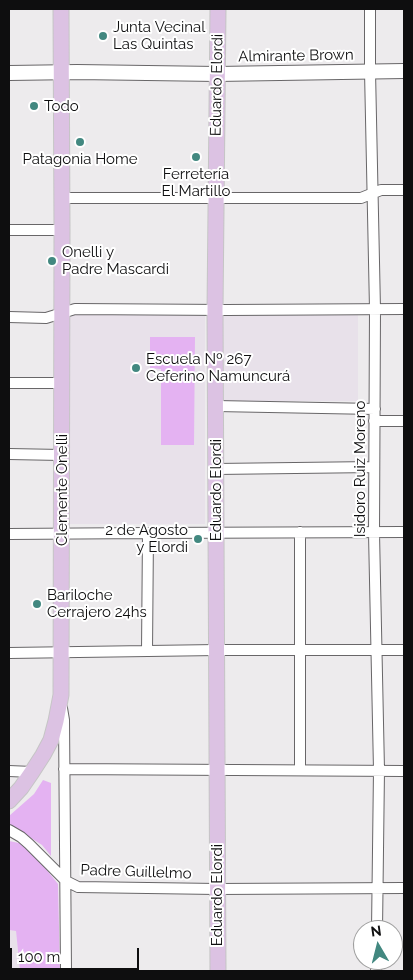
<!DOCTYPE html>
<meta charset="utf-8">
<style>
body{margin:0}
#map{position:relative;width:413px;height:980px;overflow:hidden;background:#edebed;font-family:Raleway,sans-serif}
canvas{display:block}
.frame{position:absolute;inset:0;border:10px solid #0e0e0f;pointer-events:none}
.north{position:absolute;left:353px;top:920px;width:50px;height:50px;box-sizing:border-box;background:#fff;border:1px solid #9f9f9f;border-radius:50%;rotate:352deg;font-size:14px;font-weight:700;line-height:20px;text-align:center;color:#0e0e0f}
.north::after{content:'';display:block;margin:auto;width:18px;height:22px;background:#428880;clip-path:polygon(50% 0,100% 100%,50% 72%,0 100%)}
.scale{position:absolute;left:10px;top:948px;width:129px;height:22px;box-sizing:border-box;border:2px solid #0e0e0f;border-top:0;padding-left:6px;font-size:15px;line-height:18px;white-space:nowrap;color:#0e0e0f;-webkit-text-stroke:4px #fff;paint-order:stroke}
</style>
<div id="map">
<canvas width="413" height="980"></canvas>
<div class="frame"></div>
<div class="north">N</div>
<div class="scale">100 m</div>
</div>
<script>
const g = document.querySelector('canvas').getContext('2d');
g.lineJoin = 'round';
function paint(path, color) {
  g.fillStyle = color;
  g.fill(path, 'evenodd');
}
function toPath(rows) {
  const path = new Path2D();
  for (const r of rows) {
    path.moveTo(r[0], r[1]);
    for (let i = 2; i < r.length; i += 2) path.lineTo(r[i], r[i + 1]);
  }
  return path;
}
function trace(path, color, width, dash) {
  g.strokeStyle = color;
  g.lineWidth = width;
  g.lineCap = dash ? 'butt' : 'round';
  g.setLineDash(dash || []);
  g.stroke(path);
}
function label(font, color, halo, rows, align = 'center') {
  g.font = font + ' Raleway,sans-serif';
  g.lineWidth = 4;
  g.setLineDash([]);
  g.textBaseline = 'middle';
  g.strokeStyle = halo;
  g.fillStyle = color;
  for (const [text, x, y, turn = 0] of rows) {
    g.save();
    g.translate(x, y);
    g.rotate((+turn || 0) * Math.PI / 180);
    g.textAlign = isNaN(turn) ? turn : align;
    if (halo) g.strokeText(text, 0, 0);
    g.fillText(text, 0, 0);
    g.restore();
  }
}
const built = toPath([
 [67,315,205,315,205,524,67,524],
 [222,315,358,315,358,401,222,401],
 [9,930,16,931,20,971,9,971]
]);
const green = toPath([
 [150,337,195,337,194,445,161,445,161,369,150,368],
 [43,780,51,783,51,856,42,845,9,824,9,816,34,794],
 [9,841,19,843,34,854,58,884,60,971,20,971,16,931,9,930]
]);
const street = toPath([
 [370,9,370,71,375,309,374,533,379,770,377,930],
 [62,198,361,198,381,190,404,190],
 [9,230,62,230],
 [9,317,46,318,75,309,226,310,404,309],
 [9,383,62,383],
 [216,406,375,409],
 [374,421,404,421],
 [9,454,61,455],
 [216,469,374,467],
 [300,532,300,770],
 [9,534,148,533,404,532],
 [147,651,148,533],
 [9,653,217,650,404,650],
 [62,708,64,720,66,971],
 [64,769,404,771],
 [9,771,32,772],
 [9,830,21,837,29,844,66,881,78,887,217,889,404,888],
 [376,971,377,960]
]);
const secondary = toPath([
 [9,73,77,72,217,74,404,71]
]);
const primary = toPath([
 [218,9,215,310,218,971],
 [9,801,21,788,32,772,43,755,51,740,56,721,61,695,62,230,61,9]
]);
const markers = [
 [103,36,5,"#428880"],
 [34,106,5,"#428880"],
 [80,142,5,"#428880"],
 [196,157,5,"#428880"],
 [52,261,5,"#428880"],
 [136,368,5,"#428880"],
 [198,539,5,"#428880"],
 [37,604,5,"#428880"]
];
const poiNames = [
 ["Junta Vecinal",113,27],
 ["Las Quintas",113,44],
 ["Todo",44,106],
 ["Patagonia Home",80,159,"center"],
 ["Ferretería",196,174,"center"],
 ["El Martillo",196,191,"center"],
 ["Onelli y",62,252],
 ["Padre Mascardi",62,269],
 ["Escuela Nº 267",146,359],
 ["Ceferino Namuncurá",146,376],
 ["2 de Agosto",188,530,"right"],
 ["y Elordi",188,547,"right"],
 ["Bariloche",47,595],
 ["Cerrajero 24hs",47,612]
];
const streetNames = [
 ["Almirante Brown",296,56,-1],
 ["Eduardo Elordi",217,85,-89],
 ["Isidoro Ruiz Moreno",360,469,-90],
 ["Clemente Onelli",62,490,-90],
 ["Eduardo Elordi",216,490,-90],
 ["Padre Guillelmo",136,872,2],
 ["Eduardo Elordi",217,895,-90]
];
paint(built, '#e8e1ea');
paint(green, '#e4b2f2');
trace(street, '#686668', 12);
trace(secondary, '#686668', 16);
trace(primary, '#c5c5c5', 17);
trace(street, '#fff', 10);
trace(secondary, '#fff', 14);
trace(primary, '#dcc2e3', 15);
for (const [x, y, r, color] of markers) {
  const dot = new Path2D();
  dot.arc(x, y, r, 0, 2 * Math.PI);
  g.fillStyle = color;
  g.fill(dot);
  trace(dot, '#fff', 2);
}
label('15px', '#0e0e0f', '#fff', poiNames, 'left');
label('15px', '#0e0e0f', '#fff', streetNames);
</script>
